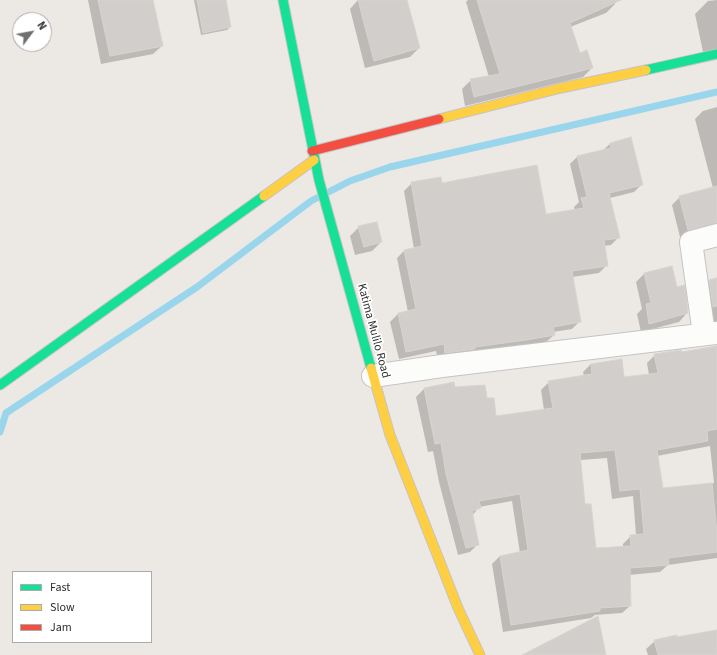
<!DOCTYPE html>
<style>
body{margin:0}
#map{position:relative;width:717px;height:655px;overflow:hidden;background:#ece8e4;font-family:"Source Sans 3",sans-serif}
canvas{display:block}
.legend{position:absolute;left:12px;top:571px;width:140px;height:72px;box-sizing:border-box;background:#fff;border:1px solid #ababab;margin:0;padding:5px 7px;list-style:none;font-size:12px;color:#2e2e2e}
.legend li{display:flex;align-items:center;gap:8px;height:20px}
.legend b{width:20px;border:1px solid #ababab}
.north{position:absolute;left:12px;top:12px;width:40px;height:40px;box-sizing:border-box;background:#fff;border:1px solid #ababab;border-radius:50%;rotate:58deg;font-size:11px;font-weight:700;line-height:16px;text-align:center;color:#2e2e2e}
.north::after{content:'';display:block;margin:auto;width:14px;height:18px;background:#706f6e;clip-path:polygon(50% 0,100% 100%,50% 72%,0 100%)}
</style>
<div id="map">
<canvas width="717" height="655"></canvas>
<ul class="legend">
<li><b style="height:5px;background:#16e098"></b>Fast</li>
<li><b style="height:5px;background:#ffcf43"></b>Slow</li>
<li><b style="height:5px;background:#f24e42"></b>Jam</li>
</ul>
<div class="north">N</div>
</div>
<script>
const g = document.querySelector('canvas').getContext('2d');
g.lineJoin = 'round';
function paint(path, color) {
  g.fillStyle = color;
  g.fill(path, 'evenodd');
}
function toPath(rows) {
  const path = new Path2D();
  for (const r of rows) {
    path.moveTo(r[0], r[1]);
    for (let i = 2; i < r.length; i += 2) path.lineTo(r[i], r[i + 1]);
  }
  return path;
}
function trace(path, color, width, dash) {
  g.strokeStyle = color;
  g.lineWidth = width;
  g.lineCap = dash ? 'butt' : 'round';
  g.setLineDash(dash || []);
  g.stroke(path);
}
function label(font, color, halo, rows, align = 'center') {
  g.font = font + ' "Source Sans 3",sans-serif';
  g.lineWidth = 3.5;
  g.setLineDash([]);
  g.textBaseline = 'middle';
  g.strokeStyle = halo;
  g.fillStyle = color;
  for (const [text, x, y, turn = 0] of rows) {
    g.save();
    g.translate(x, y);
    g.rotate((+turn || 0) * Math.PI / 180);
    g.textAlign = isNaN(turn) ? turn : align;
    if (halo) g.strokeText(text, 0, 0);
    g.fillText(text, 0, 0);
    g.restore();
  }
}
const shadow = toPath([
 [88,0,152,0,162,46,153,54,101,64],
 [194,0,225,0,230,27,227,30,201,35],
 [358,0,406,0,419,48,410,57,365,68,350,9],
 [468,0,614,0,615,4,606,13,570,27,579,54,592,68,583,77,465,106,462,89,471,80,489,77,466,2],
 [717,0,717,49,703,52,695,14,708,1],
 [717,107,717,235,705,231,680,237,672,205,680,197,713,188,695,119,703,111],
 [610,144,642,184,634,192,610,198,619,237,611,245,604,246,607,265,599,273,572,277,580,321,572,329,553,332,554,335,546,342,438,360,436,351,399,359,390,322,398,314,408,312,397,258,405,250,414,249,404,191,412,183,441,184,545,216,575,211,574,207,579,202,570,164,578,156,603,150],
 [359,227,381,242,372,251,355,255,350,236],
 [671,267,677,288,687,313,679,322,641,332,637,314,642,309,636,282,644,274],
 [717,279,717,332,714,329,702,289,709,281],
 [717,346,717,558,668,565,660,572,629,575,630,606,622,613,595,615,591,618,503,632,492,564,500,556,520,553,512,501,479,507,472,516,478,544,470,552,458,555,439,482,433,451,428,452,416,397,424,389,453,383,455,388,486,399,495,417,544,410,541,390,549,382,584,376,583,372,591,364,624,378,649,375,647,363,655,355,681,353],
 [710,446,714,483,662,489,657,456],
 [607,458,612,499,633,496,636,535,631,536,623,544,623,548,595,549,585,505,580,460],
 [655,641,674,655,648,655,646,649]
]);
const stream = toPath([
 [0,432,6,413,197,287,311,201,350,181,390,167,717,92]
]);
const building = toPath([
 [98,0,153,0,163,46,110,56,98,0],
 [197,0,226,0,231,27,203,33,197,0],
 [358,0,407,0,420,48,374,61,358,0],
 [477,0,621,0,570,23,580,53,587,50,593,68,474,97,470,79,500,74,477,0],
 [631,137,643,185,609,193,620,238,604,240,608,266,572,271,581,322,553,327,555,335,526,340,475,347,475,349,468,350,445,353,444,344,406,352,398,313,416,309,404,250,422,246,411,182,441,177,442,183,537,165,546,214,584,208,581,198,587,197,577,156,611,148,610,143,631,137],
 [717,186,717,223,688,230,679,196,717,186],
 [377,222,382,242,364,247,358,226,377,222],
 [672,266,677,287,685,285,688,313,649,324,646,304,651,303,644,273,672,266],
 [717,278,717,306,713,307,709,280,717,278],
 [717,346,717,429,707,431,708,441,657,450,663,488,712,483,717,534,717,552,668,558,669,565,630,568,631,606,600,608,600,611,511,625,500,556,528,550,520,494,479,501,481,508,472,511,479,545,466,548,446,474,441,443,435,444,424,388,454,382,455,387,485,385,487,398,494,398,496,416,553,408,548,381,592,374,591,364,622,359,624,377,658,373,654,354,681,350,682,352,717,346],
 [615,450,620,491,640,489,644,534,630,535,631,546,596,548,591,504,585,504,580,453,615,450],
 [598,616,606,655,522,655,598,616],
 [717,630,717,655,658,655,654,640,677,635,677,637,717,630]
]);
const street = toPath([
 [704,334,691,242,717,235],
 [373,376,442,366,717,333]
]);
const fast = toPath([
 [283,0,319,180,371,368],
 [646,70,717,54],
 [0,385,264,196]
]);
const slow = toPath([
 [439,119,561,88,646,70],
 [264,196,314,160],
 [371,368,390,435,458,608,480,655]
]);
const jam = toPath([
 [312,151,439,119]
]);
const streetNames = [
 ["Katima Mulilo Road",373,331,75]
];
paint(shadow, '#0003');
trace(stream, '#99d6ec', 7);
paint(building, '#d1cecb');
trace(building, '#d7d4d0', 1);
trace(street, '#c5c4c5', 24);
trace(fast, '#c5c4c5', 11);
trace(slow, '#c5c4c5', 11);
trace(jam, '#c5c4c5', 11);
trace(street, '#fcfcfb', 22);
trace(fast, '#16e098', 9);
trace(slow, '#ffcf43', 9);
trace(jam, '#f24e42', 9);
label('12px', '#2e2e2e', '#fff', streetNames);
</script>
